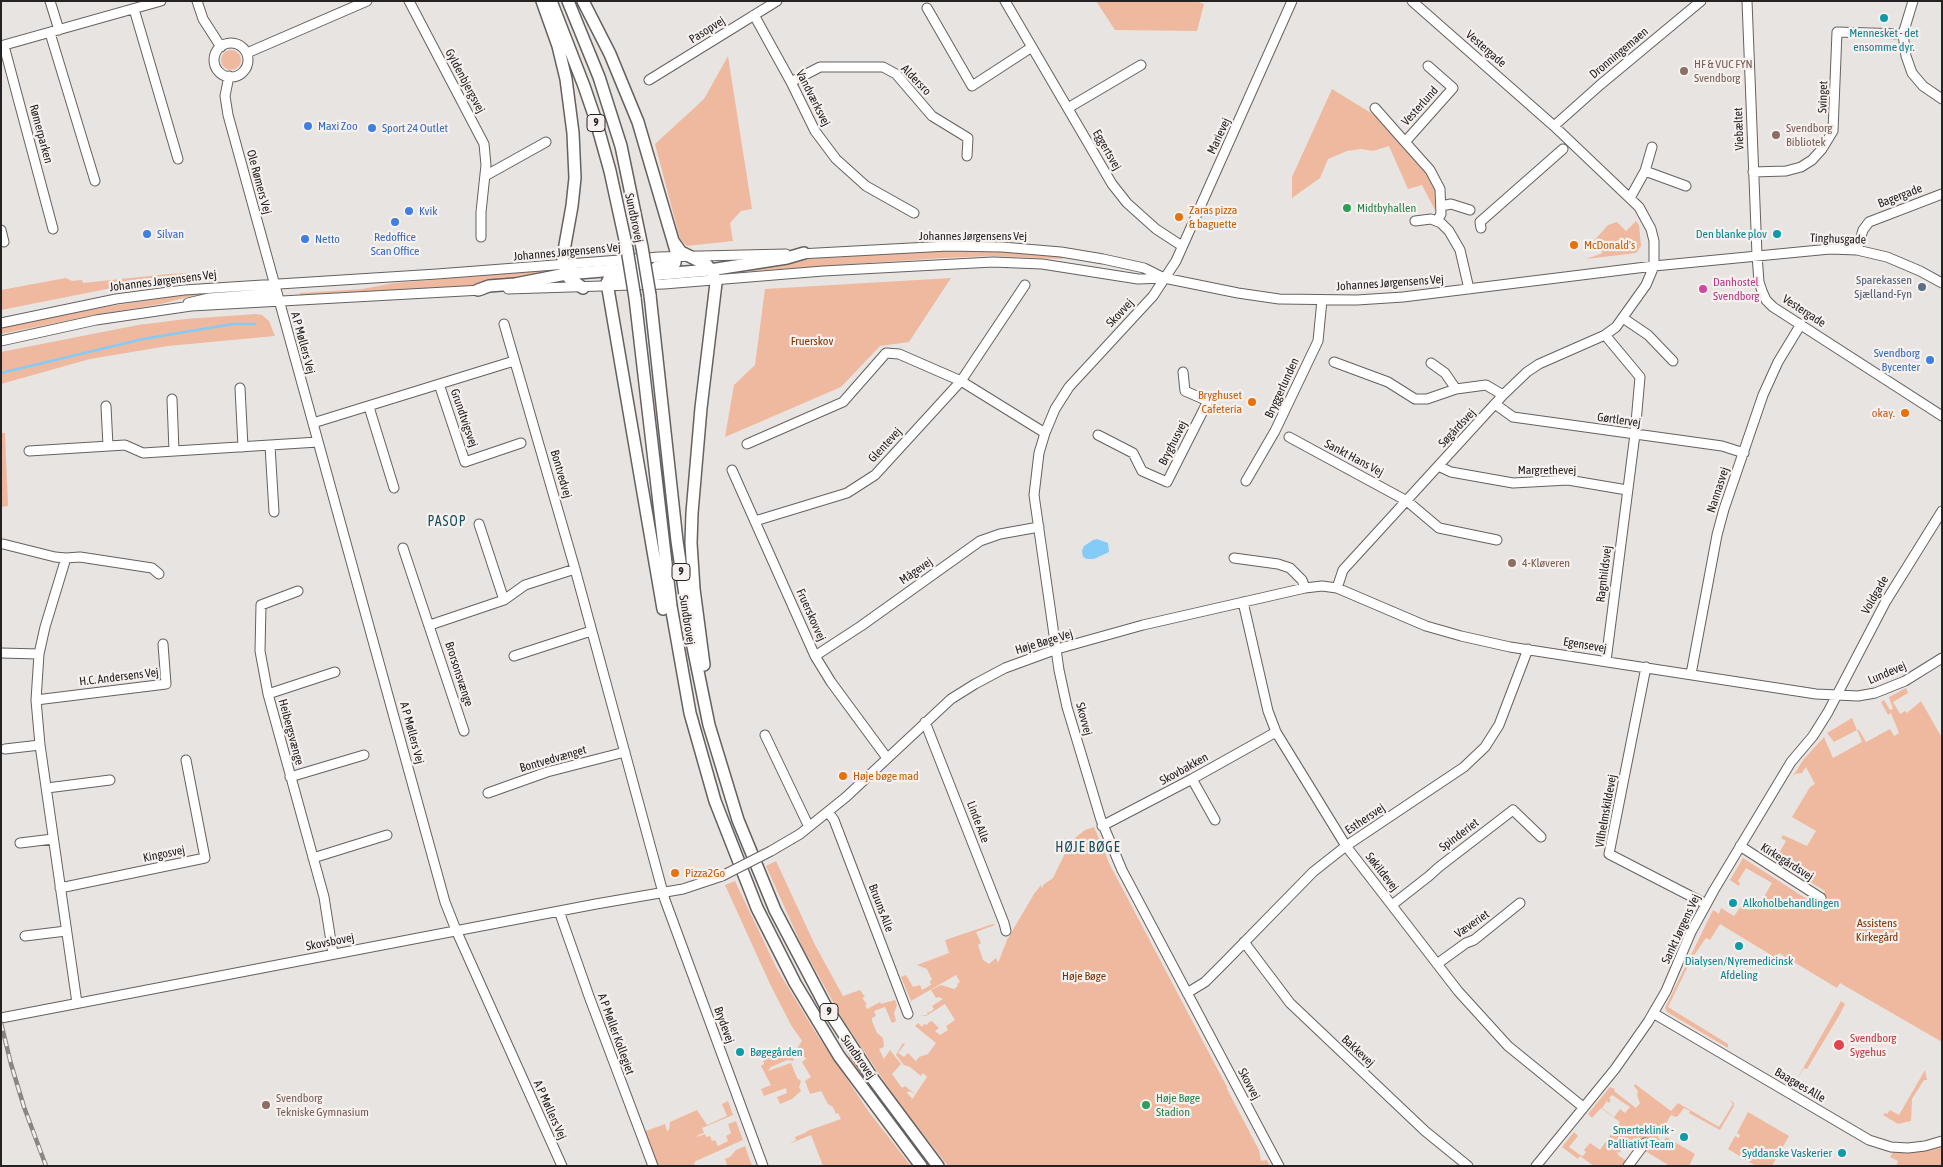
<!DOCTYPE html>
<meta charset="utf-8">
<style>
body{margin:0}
#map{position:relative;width:1943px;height:1167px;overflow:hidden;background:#e8e4e1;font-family:"Asap Condensed",sans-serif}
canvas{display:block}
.frame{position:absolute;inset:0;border:2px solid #242222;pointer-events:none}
</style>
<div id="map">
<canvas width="1943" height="1167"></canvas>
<div class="frame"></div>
</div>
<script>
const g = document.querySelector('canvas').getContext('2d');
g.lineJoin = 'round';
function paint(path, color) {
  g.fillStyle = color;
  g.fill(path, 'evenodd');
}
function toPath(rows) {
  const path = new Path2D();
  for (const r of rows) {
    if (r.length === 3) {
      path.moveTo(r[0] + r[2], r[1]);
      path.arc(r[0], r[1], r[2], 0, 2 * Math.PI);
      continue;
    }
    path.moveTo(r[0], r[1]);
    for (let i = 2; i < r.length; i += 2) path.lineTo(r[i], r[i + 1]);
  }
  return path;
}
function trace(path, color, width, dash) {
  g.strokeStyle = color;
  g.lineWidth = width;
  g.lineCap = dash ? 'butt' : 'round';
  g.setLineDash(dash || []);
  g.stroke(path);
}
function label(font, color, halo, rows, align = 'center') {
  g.font = font + ' "Asap Condensed",sans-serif';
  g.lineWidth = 4.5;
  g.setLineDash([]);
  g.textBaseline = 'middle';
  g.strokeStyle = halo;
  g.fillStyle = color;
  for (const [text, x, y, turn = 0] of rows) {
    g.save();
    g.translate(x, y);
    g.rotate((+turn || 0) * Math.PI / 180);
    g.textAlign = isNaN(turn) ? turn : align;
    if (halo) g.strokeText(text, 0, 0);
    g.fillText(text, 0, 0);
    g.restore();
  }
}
const green = toPath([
 [1096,1,1196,1,1204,4,1197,31,1115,30],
 [231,60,10],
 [728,56,752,209,741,211,730,223,733,241,687,246,680,239,655,144,704,99],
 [1332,89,1376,116,1424,168,1433,182,1437,196,1438,207,1436,212,1422,185,1408,189,1389,146,1373,151,1361,149,1347,151,1328,159,1320,178,1292,198,1292,177],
 [1636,221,1639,225,1641,246,1636,253,1586,259,1603,253,1592,243,1608,225,1617,222,1626,231],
 [941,251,991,251,1027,253,1062,257,1062,259,992,256,942,258,723,273,805,259],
 [552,270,552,274,478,285,300,295,300,293,362,289,394,283],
 [209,272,202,273,202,277,112,288,1,310,1,290,66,278,72,281,82,280,83,283,169,274],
 [951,278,909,342,880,346,841,387,725,437,734,385,755,365,765,289],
 [254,289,254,292,188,297,161,304,95,315,1,334,1,328,97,308,190,294],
 [256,314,262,315,269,321,275,336,168,346,90,359,1,384,1,352,138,325,186,319],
 [1,433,5,433,8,506,1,507],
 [1906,688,1908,693,1893,702,1900,714,1905,711,1907,713,1921,701,1942,738,1942,1042,1840,983,1837,988,1779,953,1776,958,1720,924,1710,940,1706,938,1692,958,1668,1007,1728,1044,1728,1048,1667,1012,1665,1008,1713,910,1719,914,1721,908,1734,916,1742,905,1750,910,1756,900,1761,902,1772,883,1746,868,1738,881,1740,883,1739,886,1730,880,1743,858,1810,901,1818,903,1825,891,1776,861,1776,857,1780,859,1781,856,1778,855,1786,841,1781,838,1783,835,1807,846,1816,831,1792,817,1810,787,1815,784,1806,767,1802,773,1795,774,1791,779,1804,759,1824,737,1833,758,1862,742,1857,730,1834,742,1827,733,1852,718,1857,730,1859,730,1866,742,1890,729,1894,736,1899,733,1891,713,1888,715,1881,702,1884,700,1890,710,1893,709,1889,697],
 [1094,827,1110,865,1227,1087,1227,1089,1259,1150,1261,1161,1267,1160,1270,1166,948,1166,896,1099,843,1020,802,946,766,866,776,861,815,945,843,996,860,990,865,997,862,998,867,1004,865,1005,867,1009,880,1002,881,1004,895,1000,897,1005,894,1013,896,1021,892,1023,885,1007,874,1011,876,1016,872,1018,872,1021,877,1033,883,1038,884,1047,879,1049,884,1059,890,1050,901,1064,892,1074,902,1088,905,1086,915,1094,909,1091,907,1093,912,1098,911,1101,927,1077,923,1073,921,1076,910,1067,904,1065,896,1055,903,1043,905,1044,898,1053,904,1057,908,1053,916,1061,919,1057,928,1054,936,1043,915,1026,918,1023,922,1027,924,1024,927,1025,929,1022,932,1021,939,1028,935,1031,940,1035,948,1030,946,1026,955,1020,945,1004,926,1016,920,1015,927,1015,928,1011,929,1013,934,1009,932,1006,943,999,939,997,936,998,931,990,941,985,954,989,958,986,957,984,960,982,956,975,911,1001,901,977,906,975,913,987,920,985,922,990,931,985,930,981,932,980,927,969,917,965,949,953,945,940,993,924,995,925,976,932,981,943,978,945,983,960,989,964,996,958,998,963,1007,940,1034,894,1041,885,1042,888,1043,887,1043,885,1053,878,1067,849,1076,837,1085,830],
 [735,881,777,969,814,1030,869,1112,911,1166,823,1166,811,1135,789,1144,796,1140,795,1137,807,1132,807,1131,841,1119,838,1113,836,1114,833,1107,828,1104,821,1091,810,1094,805,1081,811,1077,802,1062,806,1059,805,1057,801,1058,800,1052,796,1050,802,1041,791,1025,770,984,725,885],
 [1841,1001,1845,1004,1840,1014,1807,1069,1804,1068,1797,1079],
 [790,1047,794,1061,787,1060,771,1067,768,1071,791,1063,797,1078,801,1081,799,1087,801,1091,792,1099,780,1104,777,1097,787,1093,786,1088,764,1096,761,1089,771,1085,761,1066,764,1064,763,1060],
 [849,1056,899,1125,931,1166,925,1166,847,1058],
 [1925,1070,1927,1080,1924,1080,1912,1099,1911,1121,1898,1124,1883,1115,1885,1113,1887,1114,1890,1110,1899,1115],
 [1635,1084,1671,1111,1678,1103,1719,1127,1733,1104,1729,1099,1734,1103,1734,1106,1720,1130,1689,1113,1690,1111,1684,1108,1678,1116,1676,1117,1671,1115,1658,1138,1663,1142,1666,1137,1695,1154,1689,1166,1670,1166,1645,1151,1648,1145,1642,1140,1633,1152,1635,1148,1629,1144,1626,1147,1624,1146,1619,1153,1616,1151,1619,1156,1627,1161,1623,1166,1594,1166,1580,1156,1578,1159,1562,1147,1574,1132,1578,1136,1569,1147,1580,1155,1583,1156,1586,1152,1584,1150,1590,1143,1600,1150,1620,1122,1601,1108,1592,1118,1588,1114,1610,1087,1615,1089,1614,1091,1636,1108,1640,1103,1637,1095,1638,1091,1634,1086],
 [1612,1095,1630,1107,1625,1113,1620,1109,1614,1117,1602,1108,1607,1101,1609,1103,1611,1100,1609,1098],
 [728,1101,733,1115,702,1128,704,1133,698,1135,697,1137,705,1134,706,1137,710,1136,712,1141,715,1140,718,1146,728,1141,726,1136,731,1133,728,1124,736,1121,743,1140,696,1161,694,1163,695,1166,656,1166,643,1132,665,1124,667,1131,669,1130,670,1122,697,1110,707,1125,727,1116,722,1104],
 [1748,1112,1789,1136,1772,1166,1756,1166,1728,1149,1735,1136,1739,1138,1740,1135,1737,1133],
 [745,1146,752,1166,725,1166,727,1165,725,1159,730,1157,736,1150],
 [1942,1146,1942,1166,1896,1166,1898,1161,1890,1157,1893,1152,1917,1152]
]);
const water = toPath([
 [1097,539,1108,543,1109,552,1094,559,1087,559,1083,557,1082,551,1084,546,1093,540]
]);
const stream = toPath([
 [1,373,143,339,233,324,255,324]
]);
const minor = toPath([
 [50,1,59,30],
 [197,1,203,19,221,47],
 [409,1,484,144,486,165,481,212,481,237],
 [1005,1,1112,184,1127,203,1156,229,1182,246],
 [1747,1,1757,255,1759,282,1762,291,1766,300,1773,307,1942,416],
 [1913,1,1903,34,1906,56,1912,73,1923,86,1942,99],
 [927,8,972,86,1032,47],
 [134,9,178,159],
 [754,15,791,82,815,131,836,159,866,186,914,213],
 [50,33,95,181],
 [231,60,17],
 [1,46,161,1],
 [4,46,53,229],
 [247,53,367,1],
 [1428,66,1453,88,1405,142,1430,170,1440,189,1441,214,1437,221],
 [229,76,225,96,228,115,445,902,456,930,562,1166],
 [649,80,777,1],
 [791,82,820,67,883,67,896,74,932,116,968,138,967,156],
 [1068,108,1141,65],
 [1375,108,1405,142],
 [1554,126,1600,85,1701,1],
 [1645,171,1686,186],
 [1753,172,1786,171,1801,167,1812,160,1822,149,1833,131,1837,32,1903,34],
 [485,176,546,142],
 [1630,198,1645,171,1652,147],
 [1441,206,1451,204,1470,210],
 [1415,221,1431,219,1441,223,1449,231,1460,250,1469,289],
 [1481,228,1480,222,1563,149],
 [1,230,4,242],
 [1857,250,1863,230,1869,222,1942,194],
 [799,254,948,246,1002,247,1061,252,1103,259,1144,268,1162,277],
 [508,289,664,284,823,271,993,262,1042,264,1138,279,1164,278,1238,293,1279,299,1357,300,1403,297,1654,266,1830,249,1857,250,1887,257,1920,271,1942,283],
 [188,303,209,298,277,293],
 [1623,318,1648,335,1673,361],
 [1,323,116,299,184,290,437,274,659,257,786,254],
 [504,324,575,569,665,900,763,1166],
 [1605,335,1640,377,1635,434,1606,661],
 [1,341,96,320,191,306,482,290],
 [1334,362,1388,382,1415,399,1427,399,1456,389,1486,385,1503,395],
 [1431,363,1445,373,1456,389],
 [439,384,465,462,521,443],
 [240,388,243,447],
 [172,399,174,451],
 [1495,404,1513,417,1722,446,1744,453],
 [106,406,108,446],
 [369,407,394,488],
 [313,423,514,361],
 [1098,435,1133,453,1142,471,1167,482,1208,401,1185,391,1183,372],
 [1289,437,1407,501,1439,528,1497,540],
 [747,444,843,402,886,353,899,354,961,381,1045,433],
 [270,446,274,512],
 [29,451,125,445,143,453,318,442],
 [1438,466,1451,472,1513,483,1568,480,1627,490],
 [732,470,815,656,831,682,887,758],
 [1246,481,1275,431,1318,341,1322,300],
 [755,521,847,493,875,475,961,381,1025,285],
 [479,524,504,600],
 [3,544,55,557,66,558],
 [403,548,464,731],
 [1234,558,1278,564,1290,568,1302,580,1305,588],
 [1337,588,1343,570,1503,395,1527,372,1539,364,1605,335,1616,327,1646,285,1654,266,1654,241,1651,229,1639,207,1554,126,1412,1],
 [298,591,261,605,260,651,268,694,324,897,333,954],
 [1243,602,1268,711,1276,732,1346,846,1458,991,1508,1046,1583,1107],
 [430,625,504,600,525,585,575,569],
 [1,653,39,654],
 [514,656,591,631],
 [815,656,861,626,980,541,1000,534,1039,527],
 [1646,667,1609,854,1706,904],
 [1691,674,1717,535,1724,509,1763,395,1778,362,1801,324],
 [268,694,335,672],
 [36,700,166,684,163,644],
 [925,722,1004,923,1006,931],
 [765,735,809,827],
 [5,749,40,745],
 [290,777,364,755],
 [1192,779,1215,820],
 [47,788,110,780],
 [488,793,547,772,625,752],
 [828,812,834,820,908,1014],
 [1102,826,1192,779,1276,732],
 [20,843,53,839],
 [1740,846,1821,898],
 [771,851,800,834,846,797,951,699,975,684,1005,668,1057,649,1143,625,1305,588,1322,586,1337,588,1426,626,1461,636,1510,647,1816,694,1858,696,1875,693,1905,681,1942,658],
 [313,858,387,835],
 [60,888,205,858,186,760],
 [1392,905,1429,876,1439,867,1513,810,1541,837],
 [559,911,590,999,653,1166],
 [25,936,66,931],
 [1244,942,1290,1003,1425,1131,1468,1166],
 [1437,964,1466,943,1474,940,1520,903],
 [1187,993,1205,982,1225,962,1313,872,1346,846,1464,767,1485,747,1499,725,1528,649],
 [77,1003,40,745,36,700,39,654,45,627,66,558,80,557,152,568,159,574],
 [1653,1013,1869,1140,1891,1147,1908,1148,1925,1146,1942,1141],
 [1,1018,596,904,683,889,722,876],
 [1279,1166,1122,870,1101,820,1067,707,1059,670,1034,495,1039,453,1045,433,1055,409,1069,387,1153,296,1176,261,1292,1],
 [1536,1166,1615,1069,1648,1022,1666,991,1691,932,1714,890,1791,762,1813,736,1828,712,1886,601,1942,511],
 [1628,1166,1645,1143]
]);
const major = toPath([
 [542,1,558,46,566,79,573,133,575,178,572,206,563,256,563,264,569,278,583,288],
 [551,1,584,86,596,121,610,171,627,249],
 [568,1,599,77,621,146,642,247],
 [583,1,610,54,638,122,676,251,675,263,673,265,657,267],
 [673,241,681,252,707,265,713,273,716,283,701,408,692,513,691,543,694,589,704,665],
 [478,290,489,286,515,284,566,274,639,268],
 [650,295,677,541,692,642,709,725,738,820,775,910,825,1005,873,1079,938,1166],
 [635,298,671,606,690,713,715,801,757,908,795,983,839,1056,921,1166],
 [663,609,607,283,609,279,613,278,710,270,787,258,804,253]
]);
const rail = toPath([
 [1,1023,11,1064,24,1107,46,1166]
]);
const minorBridge = toPath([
 [722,876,771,851]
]);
const majorBridge = toPath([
 [642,247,650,295],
 [627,249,635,298]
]);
const markers = [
 [1884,18,5,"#0f9aa8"],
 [1684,71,5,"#8d6e63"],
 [308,126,5,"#3f7fe0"],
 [372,128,5,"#3f7fe0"],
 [1776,135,5,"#8d6e63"],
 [1347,208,5,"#2e9e5b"],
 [409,211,5,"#3f7fe0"],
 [1179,217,5,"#e8710a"],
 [395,222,5,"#3f7fe0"],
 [147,234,5,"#3f7fe0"],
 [1777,234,5,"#0f9aa8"],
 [305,239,5,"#3f7fe0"],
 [1574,245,5,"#e8710a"],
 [1922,287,5,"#5c6f8a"],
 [1703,289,5,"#d1479c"],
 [1930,360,5,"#3f7fe0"],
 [1252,402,5,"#e8710a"],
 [1905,413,5,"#e8710a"],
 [1512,563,5,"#8d6e63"],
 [843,776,5,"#e8710a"],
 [675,873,5,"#e8710a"],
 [1733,903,5,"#0f9aa8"],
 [1739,946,5,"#0f9aa8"],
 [1839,1045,6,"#e0444e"],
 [740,1052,5,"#0f9aa8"],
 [266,1105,5,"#8d6e63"],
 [1146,1105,5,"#2e9e5b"],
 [1684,1137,5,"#0f9aa8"],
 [1842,1153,5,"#0f9aa8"]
];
const shields = [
 [596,123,18],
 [681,572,18],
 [829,1012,18]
];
const shieldNames = [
 ["9",596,123],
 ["9",681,572],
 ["9",829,1012]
];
const streetNames = [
 ["Pasopvej",707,30,-32],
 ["Vestergade",1486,49,41],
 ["Dronningemaen",1619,53,-40],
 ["Aldersro",916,80,46],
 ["Gyldenbjergsvej",465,81,62],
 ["Svinget",1823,97,-88],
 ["Vandværksvej",813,98,63],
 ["Vesterlund",1420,106,-48],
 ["Viebæltet",1739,129,-92],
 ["Rømerparken",41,134,75],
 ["Marievej",1219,136,-65],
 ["Eggertsvej",1107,150,60],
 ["Ole Rømers Vej",259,182,75],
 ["Bagergade",1900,196,-21],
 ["Sundbrovej",634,218,78],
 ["Johannes Jørgensens Vej",973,236],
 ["Tinghusgade",1838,239,2],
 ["Johannes Jørgensens Vej",567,252,-5],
 ["Johannes Jørgensens Vej",163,281,-7],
 ["Johannes Jørgensens Vej",1390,283,-4],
 ["Vestergade",1804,311,33],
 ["Skovvej",1120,313,-47],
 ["A P Møllers Vej",303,343,75],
 ["Bryggerlunden",1282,388,-65],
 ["Grundtvigsvej",464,418,71],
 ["Gørtlervej",1619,420,8],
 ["Søgårdsvej",1457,428,-47],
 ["Bryghusvej",1173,443,-63],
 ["Glentevej",885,445,-47],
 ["Sankt Hans Vej",1354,458,28],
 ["Margrethevej",1547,470],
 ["Bontvedvej",561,474,74],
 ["Nannasvej",1718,490,-72],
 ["Mågevej",916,571,-35],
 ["Ragnhildsvej",1604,574,-83],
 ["Voldgade",1875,595,-60],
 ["Fruerskovvej",811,615,66],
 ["Sundbrovej",687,620,81],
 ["Høje Bøge Vej",1044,642,-17],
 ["Egensevej",1585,645,9],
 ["Lundevej",1887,673,-23],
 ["Brorsonsvænge",459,674,72],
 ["H.C. Andersens Vej",119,677,-7],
 ["Skovvej",1084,719,75],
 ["Heibergsvænge",291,732,75],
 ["A P Møllers Vej",412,733,75],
 ["Bontvedvænget",553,759,-16],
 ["Skovbakken",1184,769,-29],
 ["Vilhelmskildevej",1606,811,-80],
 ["Esthersvej",1365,819,-34],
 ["Linde Alle",978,822,69],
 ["Spinderiet",1459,835,-37],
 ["Kingosvej",164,854,-12],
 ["Kirkegårdsvej",1787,862,32],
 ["Søkildevej",1382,872,52],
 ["Bruuns Alle",881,908,69],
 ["Væveriet",1472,924,-35],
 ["Sankt Jørgens Vej",1681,929,-65],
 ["Skovsbovej",330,942,-11],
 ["Brydevej",724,1025,70],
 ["A P Møller Kollegiet",616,1034,70],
 ["Bakkevej",1358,1051,43],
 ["Sundbrovej",858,1057,55],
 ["Skovvej",1249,1084,62],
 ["Baagøes Alle",1800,1085,30],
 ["A P Møllers Vej",550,1110,66]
];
const cultureNames = [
 ["Mennesket - det",1884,33,"center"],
 ["ensomme dyr.",1884,47,"center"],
 ["Den blanke plov",1767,234],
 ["Alkoholbehandlingen",1743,903,"left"],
 ["Dialysen/Nyremedicinsk",1739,961,"center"],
 ["Afdeling",1739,975,"center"],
 ["Bøgegården",750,1052,"left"],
 ["Smerteklinik -",1674,1130],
 ["Palliativt Team",1674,1144],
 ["Syddanske Vaskerier",1832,1153]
];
const educationNames = [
 ["HF & VUC FYN",1694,64],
 ["Svendborg",1694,78],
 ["Svendborg",1786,128],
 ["Bibliotek",1786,142],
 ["4-Kløveren",1522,563],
 ["Svendborg",276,1098],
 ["Tekniske Gymnasium",276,1112]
];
const shopNames = [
 ["Maxi Zoo",318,126],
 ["Sport 24 Outlet",382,128],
 ["Kvik",419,211],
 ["Silvan",157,234],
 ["Redoffice",395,237,"center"],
 ["Scan Office",395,251,"center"],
 ["Netto",315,239],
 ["Svendborg",1920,353,"right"],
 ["Bycenter",1920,367,"right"]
];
const leisureNames = [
 ["Midtbyhallen",1357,208],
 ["Høje Bøge",1156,1098],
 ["Stadion",1156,1112]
];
const foodNames = [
 ["Zaras pizza",1189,210],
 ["& baguette",1189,224],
 ["McDonald's",1584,245],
 ["Bryghuset",1242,395,"right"],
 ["Cafeteria",1242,409,"right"],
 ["okay.",1895,413,"right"],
 ["Høje bøge mad",853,776],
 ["Pizza2Go",685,873]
];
const serviceNames = [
 ["Sparekassen",1912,280],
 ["Sjælland-Fyn",1912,294]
];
const hotelNames = [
 ["Danhostel",1713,282],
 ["Svendborg",1713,296]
];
const parkNames = [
 ["Fruerskov",812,341],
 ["Assistens",1877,923],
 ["Kirkegård",1877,937],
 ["Høje Bøge",1084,976]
];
const healthNames = [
 ["Svendborg",1850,1038],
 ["Sygehus",1850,1052]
];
const neighbourhoodNames = [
 ["PASOP",447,522],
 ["HØJE BØGE",1088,848]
];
paint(green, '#efb99f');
paint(water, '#84ccf7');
trace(stream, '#84ccf7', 2.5);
trace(minor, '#65615f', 11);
trace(major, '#65615f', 14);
trace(minor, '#fff', 9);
trace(major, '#fff', 11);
trace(rail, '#898684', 4.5);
trace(rail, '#f6f1ef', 2.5, [8]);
trace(minorBridge, '#65615f', 11, []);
trace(majorBridge, '#65615f', 14, []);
trace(minorBridge, '#fff', 9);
trace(majorBridge, '#fff', 11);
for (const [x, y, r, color] of markers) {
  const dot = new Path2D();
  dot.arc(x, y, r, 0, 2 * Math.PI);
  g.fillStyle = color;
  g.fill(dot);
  trace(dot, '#f6f1ef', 2);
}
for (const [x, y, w] of shields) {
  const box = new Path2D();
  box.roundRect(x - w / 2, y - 8.5, w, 17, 4);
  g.fillStyle = '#f6f1ef';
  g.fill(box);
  trace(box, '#242222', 1);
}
label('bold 11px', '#242222', null, shieldNames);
label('12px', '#242222', '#f6f1ef', streetNames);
label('12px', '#0d838f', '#f6f1ef', cultureNames, 'right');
label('12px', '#785e54', '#f6f1ef', educationNames, 'left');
label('12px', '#366cbe', '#f6f1ef', shopNames, 'left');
label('12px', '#27864d', '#f6f1ef', leisureNames, 'left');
label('12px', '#c56008', '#f6f1ef', foodNames, 'left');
label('12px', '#4e5e75', '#f6f1ef', serviceNames, 'right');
label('12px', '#b23c85', '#f6f1ef', hotelNames, 'left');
label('12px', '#7e3300', '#f6f1ef', parkNames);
label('12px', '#be3a42', '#f6f1ef', healthNames, 'left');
g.letterSpacing = '1px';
label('14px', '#17505b', '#f6f1ef', neighbourhoodNames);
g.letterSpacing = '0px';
</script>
